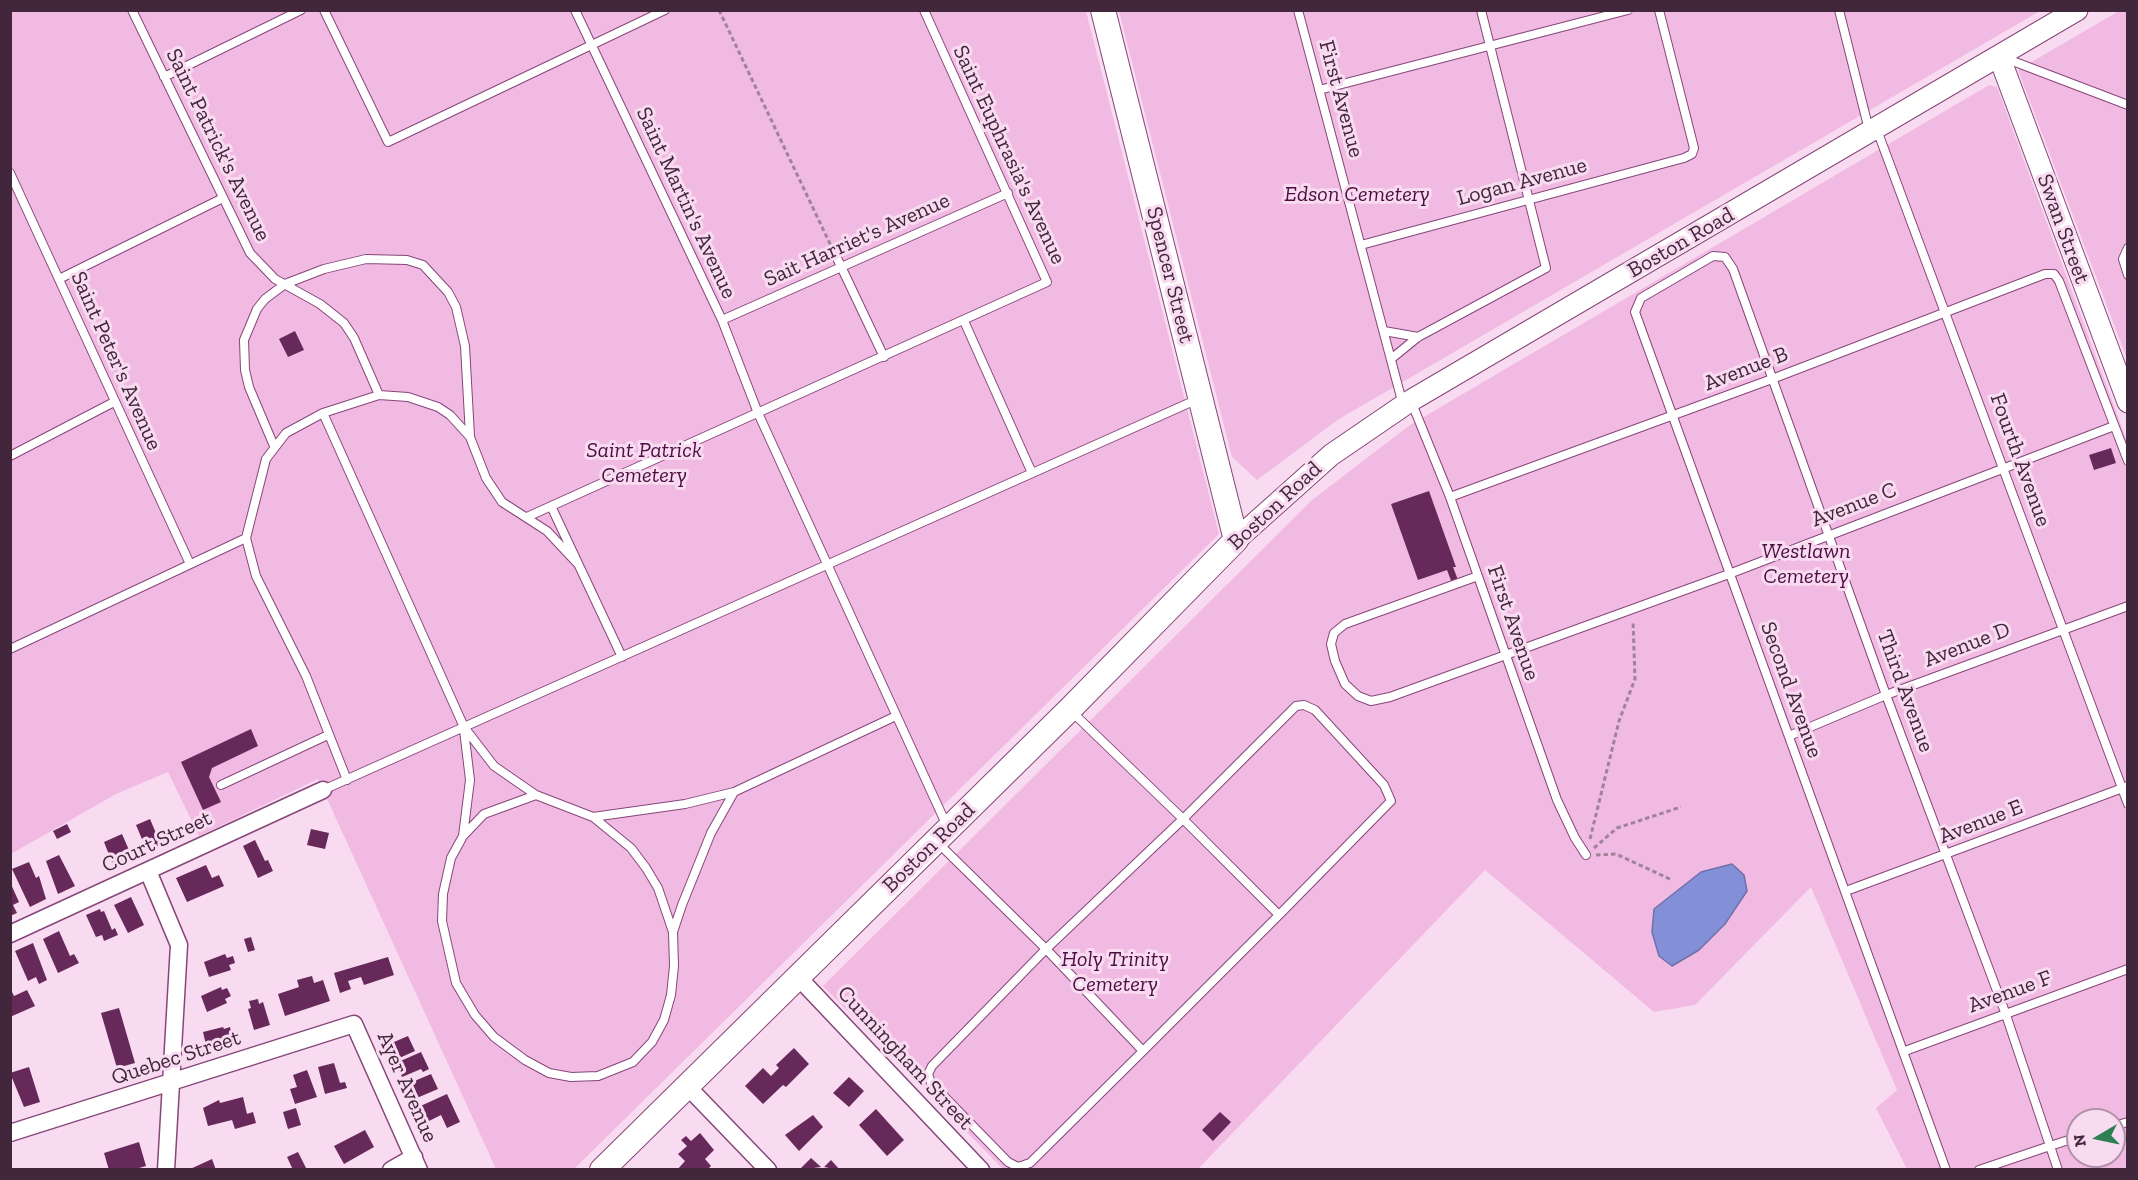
<!DOCTYPE html>
<style>
body{margin:0}
#map{position:relative;width:2138px;height:1180px;overflow:hidden;background:#f9dbf1;font-family:"Zilla Slab",serif}
canvas{display:block}
.frame{position:absolute;inset:0;border:12px solid #42263c;pointer-events:none}
.north{position:absolute;left:2066px;top:1108px;width:60px;height:60px;box-sizing:border-box;background:#f9dbf1;border:2px solid #b093a9;border-radius:50%;rotate:261deg;font-size:16px;font-weight:700;line-height:24px;text-align:center;color:#42263c}
.north::after{content:'';display:block;margin:auto;width:21px;height:27px;background:#2e8052;clip-path:polygon(50% 0,100% 100%,50% 72%,0 100%)}
</style>
<div id="map">
<canvas width="2138" height="1180"></canvas>
<div class="frame"></div>
<div class="north">N</div>
</div>
<script>
const g = document.querySelector('canvas').getContext('2d');
g.lineJoin = 'round';
function paint(path, color) {
  g.fillStyle = color;
  g.fill(path, 'evenodd');
}
function toPath(rows) {
  const path = new Path2D();
  for (const r of rows) {
    path.moveTo(r[0], r[1]);
    for (let i = 2; i < r.length; i += 2) path.lineTo(r[i], r[i + 1]);
  }
  return path;
}
function trace(path, color, width, dash) {
  g.strokeStyle = color;
  g.lineWidth = width;
  g.lineCap = dash ? 'butt' : 'round';
  g.setLineDash(dash || []);
  g.stroke(path);
}
function label(font, color, halo, rows, align = 'center') {
  g.font = font + ' "Zilla Slab",serif';
  g.lineWidth = 6;
  g.setLineDash([]);
  g.textBaseline = 'middle';
  g.strokeStyle = halo;
  g.fillStyle = color;
  for (const [text, x, y, turn = 0] of rows) {
    g.save();
    g.translate(x, y);
    g.rotate((+turn || 0) * Math.PI / 180);
    g.textAlign = isNaN(turn) ? turn : align;
    if (halo) g.strokeText(text, 0, 0);
    g.fillText(text, 0, 0);
    g.restore();
  }
}
const green = toPath([
 [11,11,1086,11,1219,534,574,1169,496,1169,318,779,199,836,168,772,116,794,11,854],
 [1119,11,2040,11,1339,419,1257,480,1232,457],
 [2119,11,2127,11,2127,359,2018,70],
 [1989,85,1997,87,2127,441,2127,1169,1907,1169,1876,1108,1897,1090,1811,887,1695,1005,1654,1012,1485,870,1198,1169,1003,1169,823,986,1312,500,1410,425],
 [2078,1120,2114,1120,2114,1156,2078,1156]
]);
const water = toPath([
 [1732,864,1744,875,1747,891,1725,924,1699,950,1672,966,1659,956,1652,932,1654,909,1701,872,1732,864]
]);
const building = toPath([
 [295,331,304,350,288,357,279,339],
 [2111,448,2116,463,2094,470,2089,455],
 [1429,491,1456,567,1453,567,1458,580,1452,583,1447,570,1418,580,1391,504],
 [251,729,258,746,212,768,209,777,221,802,203,810,181,762],
 [150,819,161,845,147,851,136,825],
 [67,824,71,832,57,839,53,831],
 [311,829,329,833,325,849,307,845],
 [122,834,132,857,124,860,126,865,115,870,104,842],
 [255,840,265,861,268,860,273,871,258,878,243,846],
 [59,855,75,886,58,894,46,861],
 [29,862,36,878,39,876,46,899,30,907,12,869],
 [206,865,212,878,219,875,224,886,187,902,176,878],
 [10,882,19,902,13,905,17,913,10,916],
 [131,897,144,925,128,933,114,905],
 [100,909,101,912,104,911,112,930,115,928,118,935,104,941,102,935,96,937,86,915],
 [59,931,70,956,74,954,79,963,58,973,43,939],
 [251,937,255,950,248,952,244,939],
 [33,943,47,980,39,984,36,977,28,981,15,951],
 [225,954,227,958,233,956,235,963,229,965,231,970,209,977,204,962],
 [388,957,394,975,364,985,361,977,348,981,351,989,340,993,334,973],
 [312,976,314,983,323,980,330,1001,285,1016,278,994,299,987,297,980],
 [221,987,222,990,227,988,231,996,225,999,227,1003,207,1012,201,996],
 [10,988,14,996,27,990,35,1006,10,1017],
 [258,999,259,1004,263,1002,270,1025,254,1030,248,1009,251,1008,249,1001],
 [119,1008,135,1063,117,1068,101,1013],
 [223,1027,224,1029,230,1027,232,1036,227,1038,228,1044,207,1049,203,1032],
 [408,1036,415,1051,395,1060,387,1045],
 [794,1048,809,1064,786,1087,783,1085,763,1104,745,1086,763,1068,771,1076,779,1068,776,1065],
 [421,1052,429,1069,423,1072,421,1069,402,1077,396,1063],
 [334,1063,340,1083,345,1082,347,1088,325,1094,318,1067],
 [29,1067,40,1102,24,1107,10,1073],
 [307,1070,317,1097,295,1104,290,1089,297,1087,293,1075],
 [431,1074,438,1089,412,1100,405,1085],
 [849,1077,864,1091,849,1107,833,1093],
 [447,1094,460,1122,447,1128,441,1115,423,1124,416,1108],
 [243,1097,247,1114,253,1112,256,1123,235,1129,232,1120,208,1126,203,1108,219,1100,220,1103],
 [296,1108,301,1125,288,1129,283,1112],
 [876,1109,904,1140,887,1156,859,1125],
 [1220,1112,1231,1122,1213,1141,1202,1130],
 [813,1115,823,1127,799,1151,785,1135],
 [365,1130,374,1147,344,1164,334,1146],
 [700,1133,714,1150,705,1159,711,1166,707,1170,677,1170,685,1161,678,1154,687,1146,681,1140,686,1136,691,1141],
 [139,1142,146,1166,132,1170,109,1170,104,1153],
 [298,1152,306,1168,293,1170,287,1157],
 [811,1158,821,1167,799,1170],
 [212,1159,216,1170,188,1170],
 [831,1160,840,1170,824,1167]
]);
const path = toPath([
 [719,10,832,248],
 [1590,839,1619,721,1635,679,1633,621],
 [1594,848,1617,828,1681,807],
 [1596,855,1616,854,1672,880]
]);
const service = toPath([
 [132,10,250,253,275,279,320,304,344,323,354,338,379,395],
 [324,10,388,142,665,10],
 [575,10,722,320,758,413,947,826],
 [1298,10,1403,405],
 [1839,10,1869,130],
 [2002,57,2128,105],
 [164,77,301,10],
 [1319,90,1628,10],
 [1877,130,2128,804],
 [10,173,190,564],
 [1361,245,1684,158,1692,154,1694,148,1659,10],
 [2128,248,2123,259,2128,275],
 [837,258,884,357],
 [59,279,223,198],
 [722,320,1008,193],
 [964,321,1032,473],
 [1384,331,1418,337],
 [1391,359,1418,337,1546,268,1481,10],
 [1411,401,1450,497,1557,800,1575,838,1586,855],
 [323,413,464,727,494,766,536,795,484,814,463,836,451,858,443,894,442,921,456,983,475,1015,494,1037,525,1060,549,1073,571,1077,598,1076,633,1062,652,1042,664,1020,671,995,674,966,673,932,682,905,711,833,734,792,896,716],
 [274,446,249,387,245,370,244,340,257,309,265,299,285,284,324,269,366,259,407,260,423,265,448,292,456,307,465,346,470,436],
 [10,456,114,402],
 [1450,497,1772,379,2045,274,2054,274,2059,281,2128,461],
 [551,506,622,657],
 [527,517,1047,282,924,10],
 [1478,576,1345,624,1334,633,1331,644,1335,661,1345,684,1358,696,1371,701,1390,697,1729,574,2114,426],
 [10,649,246,538],
 [1070,710,1183,819,1279,915,1391,801,1384,785,1315,710,1304,705,1296,706,1183,819,1046,949,1143,1051,1279,915],
 [1789,736,1886,695,2128,606],
 [347,780,306,676,256,576,246,538,266,459,286,433,323,413,379,395,408,397,438,407,450,415,470,437,486,478,502,502,547,531,578,564],
 [221,785,328,735],
 [323,790,1198,399],
 [536,795,593,817],
 [463,836,470,780,464,730],
 [937,842,1046,949,932,1066,928,1074,931,1083,1008,1162,1018,1167,1030,1163,1143,1051],
 [1846,891,2128,786],
 [673,932,658,888,646,868,631,848,593,817,685,804,734,792],
 [1905,1051,2128,969],
 [2114,1126,2128,1122],
 [1946,1170,1635,312,1641,298,1713,256,1725,257,1733,269,1886,695,2005,1012,2050,1146,2078,1137],
 [1979,1170,2050,1146,2058,1170]
]);
const minor = toPath([
 [148,871,179,945,166,1170],
 [10,934,323,790],
 [798,977,981,1170],
 [687,1086,768,1170],
 [10,1133,354,1024,419,1170],
 [391,1170,414,1157]
]);
const tertiary = toPath([
 [1999,56,2128,402],
 [1236,540,1331,455,1410,401,2077,10]
]);
const secondary = toPath([
 [602,1170,1070,709,1236,540,1103,10]
]);
const streetNames = [
 ["First Avenue",1341,99,75],
 ["Saint Patrick's Avenue",218,145,64],
 ["Saint Euphrasia's Avenue",1009,155,65],
 ["Logan Avenue",1522,182,-15],
 ["Saint Martin's Avenue",686,203,65],
 ["Swan Street",2063,229,70],
 ["Sait Harriet's Avenue",857,240,-24],
 ["Boston Road",1681,243,-30],
 ["Spencer Street",1170,275,76],
 ["Saint Peter's Avenue",116,361,66],
 ["Avenue B",1746,369,-21],
 ["Fourth Avenue",2020,460,70],
 ["Avenue C",1854,505,-21],
 ["Boston Road",1275,506,-43],
 ["First Avenue",1513,623,71],
 ["Avenue D",1967,645,-21],
 ["Second Avenue",1791,690,70],
 ["Third Avenue",1905,691,70],
 ["Avenue E",1981,822,-21],
 ["Court Street",157,842,-25],
 ["Boston Road",929,848,-44],
 ["Avenue F",2010,992,-20],
 ["Quebec Street",176,1058,-18],
 ["Cunningham Street",905,1058,47],
 ["Ayer Avenue",407,1087,66]
];
const parkNames = [
 ["Edson Cemetery",1357,195],
 ["Saint Patrick",644,451],
 ["Cemetery",644,476],
 ["Westlawn",1806,552],
 ["Cemetery",1806,577],
 ["Holy Trinity",1115,960],
 ["Cemetery",1115,985]
];
paint(green, '#f1bae3');
paint(water, '#8390d8');
trace(water, '#7070a9', 1.5);
paint(building, '#66295a');
trace(service, '#864679', 10);
trace(minor, '#864679', 19);
trace(tertiary, '#864679', 23);
trace(secondary, '#864679', 26);
trace(path, '#a08399', 3, [4.5, 3]);
trace(service, '#fff', 8);
trace(minor, '#fff', 16);
trace(tertiary, '#fff', 21);
trace(secondary, '#fff', 24);
label('22px', '#42263c', '#f9dbf1', streetNames);
label('italic 22px', '#4c0e42', '#f9dbf1', parkNames);
</script>
